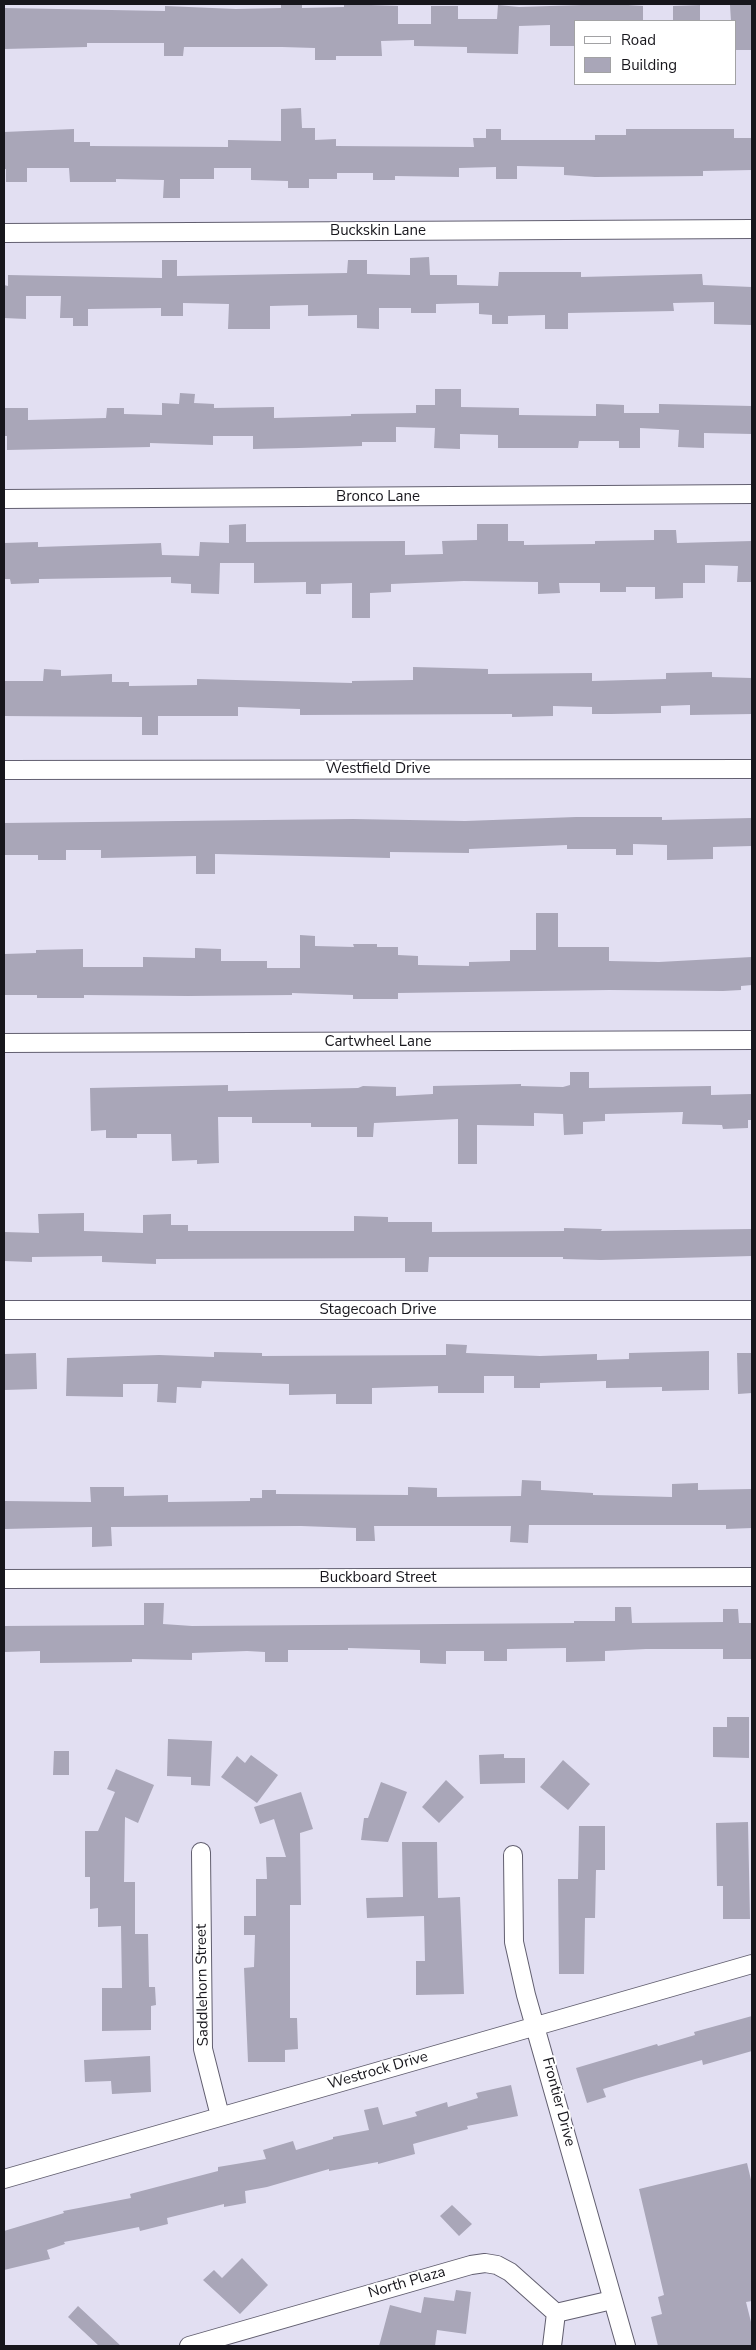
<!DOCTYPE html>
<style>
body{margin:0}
#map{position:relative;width:756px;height:2350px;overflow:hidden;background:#e2dff2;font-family:"Nunito Sans",sans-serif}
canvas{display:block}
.frame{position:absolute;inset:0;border:5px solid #17161c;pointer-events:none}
.legend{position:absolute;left:574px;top:20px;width:162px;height:65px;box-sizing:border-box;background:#fff;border:1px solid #a2a2a4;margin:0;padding:6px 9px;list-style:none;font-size:15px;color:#17161c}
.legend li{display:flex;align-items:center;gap:10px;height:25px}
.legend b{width:25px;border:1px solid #a2a2a4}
</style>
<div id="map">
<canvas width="756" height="2350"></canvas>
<div class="frame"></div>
<ul class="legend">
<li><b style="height:6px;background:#fff"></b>Road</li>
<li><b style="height:14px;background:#a9a6b8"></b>Building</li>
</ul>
</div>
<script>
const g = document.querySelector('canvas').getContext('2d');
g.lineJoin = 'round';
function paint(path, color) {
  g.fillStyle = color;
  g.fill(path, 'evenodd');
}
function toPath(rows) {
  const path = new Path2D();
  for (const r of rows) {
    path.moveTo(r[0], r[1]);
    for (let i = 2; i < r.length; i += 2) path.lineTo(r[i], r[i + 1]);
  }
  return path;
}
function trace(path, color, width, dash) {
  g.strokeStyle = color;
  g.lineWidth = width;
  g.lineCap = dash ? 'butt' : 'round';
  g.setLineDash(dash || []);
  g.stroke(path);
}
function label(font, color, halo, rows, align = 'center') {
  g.font = font + ' "Nunito Sans",sans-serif';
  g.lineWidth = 4;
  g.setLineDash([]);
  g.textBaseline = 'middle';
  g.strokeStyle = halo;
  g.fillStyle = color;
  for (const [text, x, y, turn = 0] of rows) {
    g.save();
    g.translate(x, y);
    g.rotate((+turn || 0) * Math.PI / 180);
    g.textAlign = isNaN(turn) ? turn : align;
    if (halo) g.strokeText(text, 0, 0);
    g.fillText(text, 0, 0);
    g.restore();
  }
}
const building = toPath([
 [281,4,302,4,302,8,344,7,344,4,398,6,398,24,431,24,431,6,458,6,458,19,497,19,498,5,519,7,613,4,643,6,643,21,575,21,575,46,550,46,550,25,519,26,518,54,467,53,467,47,414,46,414,40,381,41,382,56,336,56,336,60,315,60,315,48,282,47,184,47,183,56,164,56,164,43,87,43,87,47,4,49,4,8,165,11,165,6,236,9,281,8],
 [700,5,700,21,673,21,673,6],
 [730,5,752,5,752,50,735,50,735,21,731,21],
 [301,108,302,128,315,128,315,140,336,139,336,146,474,147,473,138,486,138,486,129,501,129,501,140,595,140,595,135,626,135,626,129,734,129,734,138,752,138,752,170,703,171,703,176,595,177,564,175,564,167,517,166,517,179,496,179,496,167,459,168,459,177,395,176,395,180,373,180,373,173,337,173,337,179,309,179,309,188,288,188,288,181,251,180,251,168,214,168,214,179,180,179,180,198,163,198,164,180,116,179,116,182,70,182,69,168,27,168,27,182,6,182,6,169,4,169,4,132,74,129,74,142,90,142,90,146,228,147,228,140,281,141,281,109],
 [429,257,430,275,457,275,457,285,498,286,499,272,581,272,581,277,702,274,703,285,752,287,752,325,714,324,714,302,673,303,674,311,568,313,568,329,545,329,545,315,508,316,508,324,492,324,492,315,479,314,479,303,436,304,436,313,411,313,411,308,379,308,379,329,357,328,357,315,308,316,308,305,270,306,270,329,228,329,229,304,183,303,183,316,161,316,161,308,88,309,88,326,73,326,73,318,60,318,61,296,26,296,26,319,4,318,4,285,8,286,8,275,162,278,162,260,177,260,177,276,347,273,348,260,367,260,367,274,410,275,410,258],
 [435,389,461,389,461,407,519,408,519,415,596,416,596,404,624,405,624,413,659,413,659,404,752,406,752,434,704,433,704,448,678,447,679,430,640,428,640,448,619,448,619,441,579,441,578,448,498,448,498,435,460,434,460,449,434,448,435,428,396,427,396,442,362,442,362,446,299,448,253,449,253,436,213,436,213,445,150,443,150,447,7,450,7,436,4,436,4,408,28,408,28,420,106,418,107,408,124,408,124,414,162,415,162,403,179,404,180,393,195,394,194,403,214,404,214,408,274,407,274,418,351,416,351,414,416,413,416,405,435,405],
 [246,524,246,542,405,541,405,555,443,554,442,541,477,540,477,524,508,524,508,541,524,541,524,545,595,544,595,541,654,540,654,530,676,530,677,543,752,541,752,582,737,582,738,566,705,565,705,583,683,583,683,598,655,599,655,587,626,587,626,592,600,592,600,583,559,583,560,593,538,594,538,582,464,581,391,584,391,592,370,593,370,618,352,618,352,583,321,584,321,594,306,594,306,582,254,583,254,563,220,563,219,594,191,593,191,584,171,583,171,577,39,579,39,583,11,584,10,579,4,579,4,543,38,542,38,547,161,543,162,555,199,556,200,542,229,543,229,525],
 [413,667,488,669,488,674,592,673,592,681,666,679,666,673,712,672,712,677,752,678,752,714,690,715,690,705,661,706,661,713,611,714,592,714,592,707,553,706,553,716,512,717,512,714,300,715,300,709,238,707,238,716,158,716,158,735,142,735,142,717,4,716,4,681,43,681,44,669,61,670,61,676,112,674,112,682,129,682,129,686,197,685,197,679,352,683,352,681,413,680],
 [576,817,662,817,662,820,752,818,752,846,713,847,713,859,667,860,667,845,633,844,633,855,616,855,616,849,567,849,567,845,469,849,469,853,390,852,390,858,215,854,215,874,196,874,196,856,101,858,101,850,66,850,66,860,38,860,38,855,4,855,4,823,353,819,465,821],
 [536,913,558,913,558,947,609,947,609,961,659,962,752,957,752,985,741,986,741,990,723,991,610,990,398,993,398,999,353,999,353,995,292,993,292,995,188,996,84,995,84,998,37,998,37,995,4,995,4,954,36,953,36,950,83,949,83,967,143,967,143,957,195,958,195,948,221,949,221,961,267,961,267,968,300,968,300,935,315,936,315,946,354,947,353,944,377,944,377,947,398,947,398,955,418,956,418,965,469,966,469,962,510,961,510,950,536,950],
 [570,1072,589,1072,589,1088,711,1086,711,1095,752,1094,752,1120,748,1120,748,1128,723,1129,722,1125,682,1124,683,1112,605,1114,605,1121,583,1122,583,1134,564,1135,563,1114,534,1113,534,1126,477,1125,477,1164,458,1164,458,1119,374,1123,373,1137,357,1137,357,1127,311,1127,311,1123,252,1123,252,1117,218,1117,219,1163,197,1164,197,1160,172,1161,171,1134,137,1134,137,1138,106,1138,106,1130,91,1131,90,1088,228,1085,228,1091,358,1088,363,1086,396,1087,396,1096,433,1094,433,1086,521,1084,521,1086,563,1087,570,1085],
 [84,1213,84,1231,143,1233,143,1215,171,1214,171,1225,188,1225,188,1231,354,1231,354,1216,388,1217,388,1222,432,1222,432,1232,564,1231,564,1228,602,1229,601,1231,752,1229,752,1256,601,1260,563,1259,563,1257,429,1257,428,1272,405,1272,405,1258,156,1259,156,1264,102,1262,102,1256,32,1257,32,1262,4,1261,4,1232,39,1233,38,1214],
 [446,1344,467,1345,466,1353,540,1356,597,1354,597,1360,629,1359,629,1353,709,1351,709,1390,662,1391,662,1387,606,1388,606,1381,540,1383,540,1388,514,1388,514,1376,484,1376,484,1393,438,1393,438,1386,372,1388,372,1404,336,1404,336,1394,289,1395,289,1384,202,1381,201,1388,177,1387,176,1403,157,1402,158,1384,123,1384,123,1397,66,1396,67,1358,159,1355,214,1357,214,1352,262,1353,262,1356,446,1355],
 [36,1353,37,1389,4,1390,4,1354],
 [737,1353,752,1353,752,1393,738,1394],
 [522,1480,541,1481,541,1490,593,1493,593,1495,672,1497,672,1484,698,1483,698,1490,752,1489,752,1528,726,1529,726,1525,529,1525,528,1543,510,1542,511,1526,374,1526,375,1541,356,1541,356,1528,301,1526,111,1527,112,1546,92,1547,92,1527,4,1529,4,1501,91,1502,90,1487,124,1487,124,1496,168,1495,168,1502,250,1501,250,1498,262,1498,262,1490,276,1490,276,1494,408,1495,408,1487,437,1488,437,1497,521,1496],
 [144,1603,164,1603,163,1624,192,1626,574,1623,574,1621,615,1621,615,1607,631,1607,632,1623,723,1622,723,1609,738,1609,739,1623,752,1623,752,1659,723,1659,723,1649,646,1649,605,1651,605,1661,566,1662,566,1648,507,1649,507,1661,484,1661,484,1651,446,1651,446,1664,420,1663,420,1650,348,1648,348,1650,288,1650,288,1662,265,1662,265,1652,247,1651,192,1653,192,1660,132,1659,132,1662,40,1663,40,1651,4,1652,4,1626,144,1625],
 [727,1717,749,1717,749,1758,713,1757,713,1727,727,1727],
 [168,1739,212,1741,210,1786,191,1785,191,1777,167,1776],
 [54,1751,69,1751,69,1775,53,1775],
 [504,1754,504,1758,525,1758,525,1783,480,1784,479,1755],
 [251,1755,278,1775,257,1803,221,1777,237,1756,245,1763],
 [563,1760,590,1784,568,1810,540,1787],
 [116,1769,154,1785,138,1823,125,1817,124,1882,135,1882,135,1934,148,1934,149,1987,155,1987,156,2005,151,2006,151,2030,102,2031,102,1988,122,1988,121,1926,98,1927,98,1908,90,1909,90,1877,85,1877,85,1831,98,1831,115,1792,107,1789],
 [446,1780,464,1797,439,1823,422,1807],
 [381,1782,407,1792,388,1842,361,1840,364,1818,368,1818],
 [301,1792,313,1829,300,1833,301,1905,290,1905,290,2018,297,2018,298,2049,285,2050,285,2062,248,2062,244,1968,254,1967,255,1935,244,1935,244,1916,256,1916,256,1879,267,1879,266,1857,286,1857,274,1819,260,1824,254,1807],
 [748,1822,750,1919,723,1919,723,1886,717,1886,716,1823],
 [579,1826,605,1826,605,1870,596,1870,595,1918,585,1918,584,1974,559,1974,558,1879,578,1879],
 [402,1842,437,1842,438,1898,460,1897,464,1994,416,1995,416,1961,425,1961,424,1916,367,1918,366,1898,403,1897],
 [752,2016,752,2051,703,2065,702,2060,635,2079,603,2089,606,2097,587,2103,576,2068,657,2044,658,2046,695,2035,694,2032],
 [150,2056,151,2092,112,2094,111,2081,85,2082,84,2060],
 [511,2085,518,2116,467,2126,468,2129,413,2144,415,2154,378,2164,378,2162,329,2171,329,2169,267,2187,245,2191,246,2203,224,2207,224,2204,167,2218,168,2224,140,2231,139,2227,64,2242,65,2244,47,2250,50,2259,4,2270,4,2231,64,2213,63,2211,131,2198,130,2194,218,2171,218,2167,266,2159,263,2150,293,2141,296,2150,333,2139,333,2137,369,2130,364,2110,378,2107,383,2125,417,2116,415,2112,447,2102,448,2107,478,2098,476,2093],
 [747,2163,752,2184,752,2301,746,2302,752,2326,752,2346,658,2346,651,2317,662,2314,658,2297,664,2295,639,2189],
 [452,2205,472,2224,459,2236,440,2216],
 [242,2258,268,2285,240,2314,203,2280,214,2270,222,2278],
 [456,2290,471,2292,466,2334,437,2330,435,2346,379,2346,390,2305,421,2313,424,2297,454,2301],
 [78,2306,121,2346,99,2346,68,2317]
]);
const street = toPath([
 [4,233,752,229],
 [4,499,752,494],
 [4,770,752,769],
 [4,1043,752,1040],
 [4,1310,752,1310],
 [4,1579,752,1577],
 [201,1852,203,2049,220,2116],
 [513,1855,514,1942,526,1995,626,2346],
 [4,2179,752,1964],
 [556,2313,612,2300],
 [189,2346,471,2265,485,2263,497,2265,510,2272,556,2313],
 [552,2346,556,2313]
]);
const streetNames = [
 ["Buckskin Lane",378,231],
 ["Bronco Lane",378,497],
 ["Westfield Drive",378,769],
 ["Cartwheel Lane",378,1042],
 ["Stagecoach Drive",378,1310],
 ["Buckboard Street",378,1578],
 ["Saddlehorn Street",203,1985,-91],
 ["Westrock Drive",378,2071,-16],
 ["Frontier Drive",558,2102,75],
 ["North Plaza",407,2283,-16]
];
paint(building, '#a9a6b8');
trace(street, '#625f70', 20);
trace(street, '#fff', 18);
label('15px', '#17161c', '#fff', streetNames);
</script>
